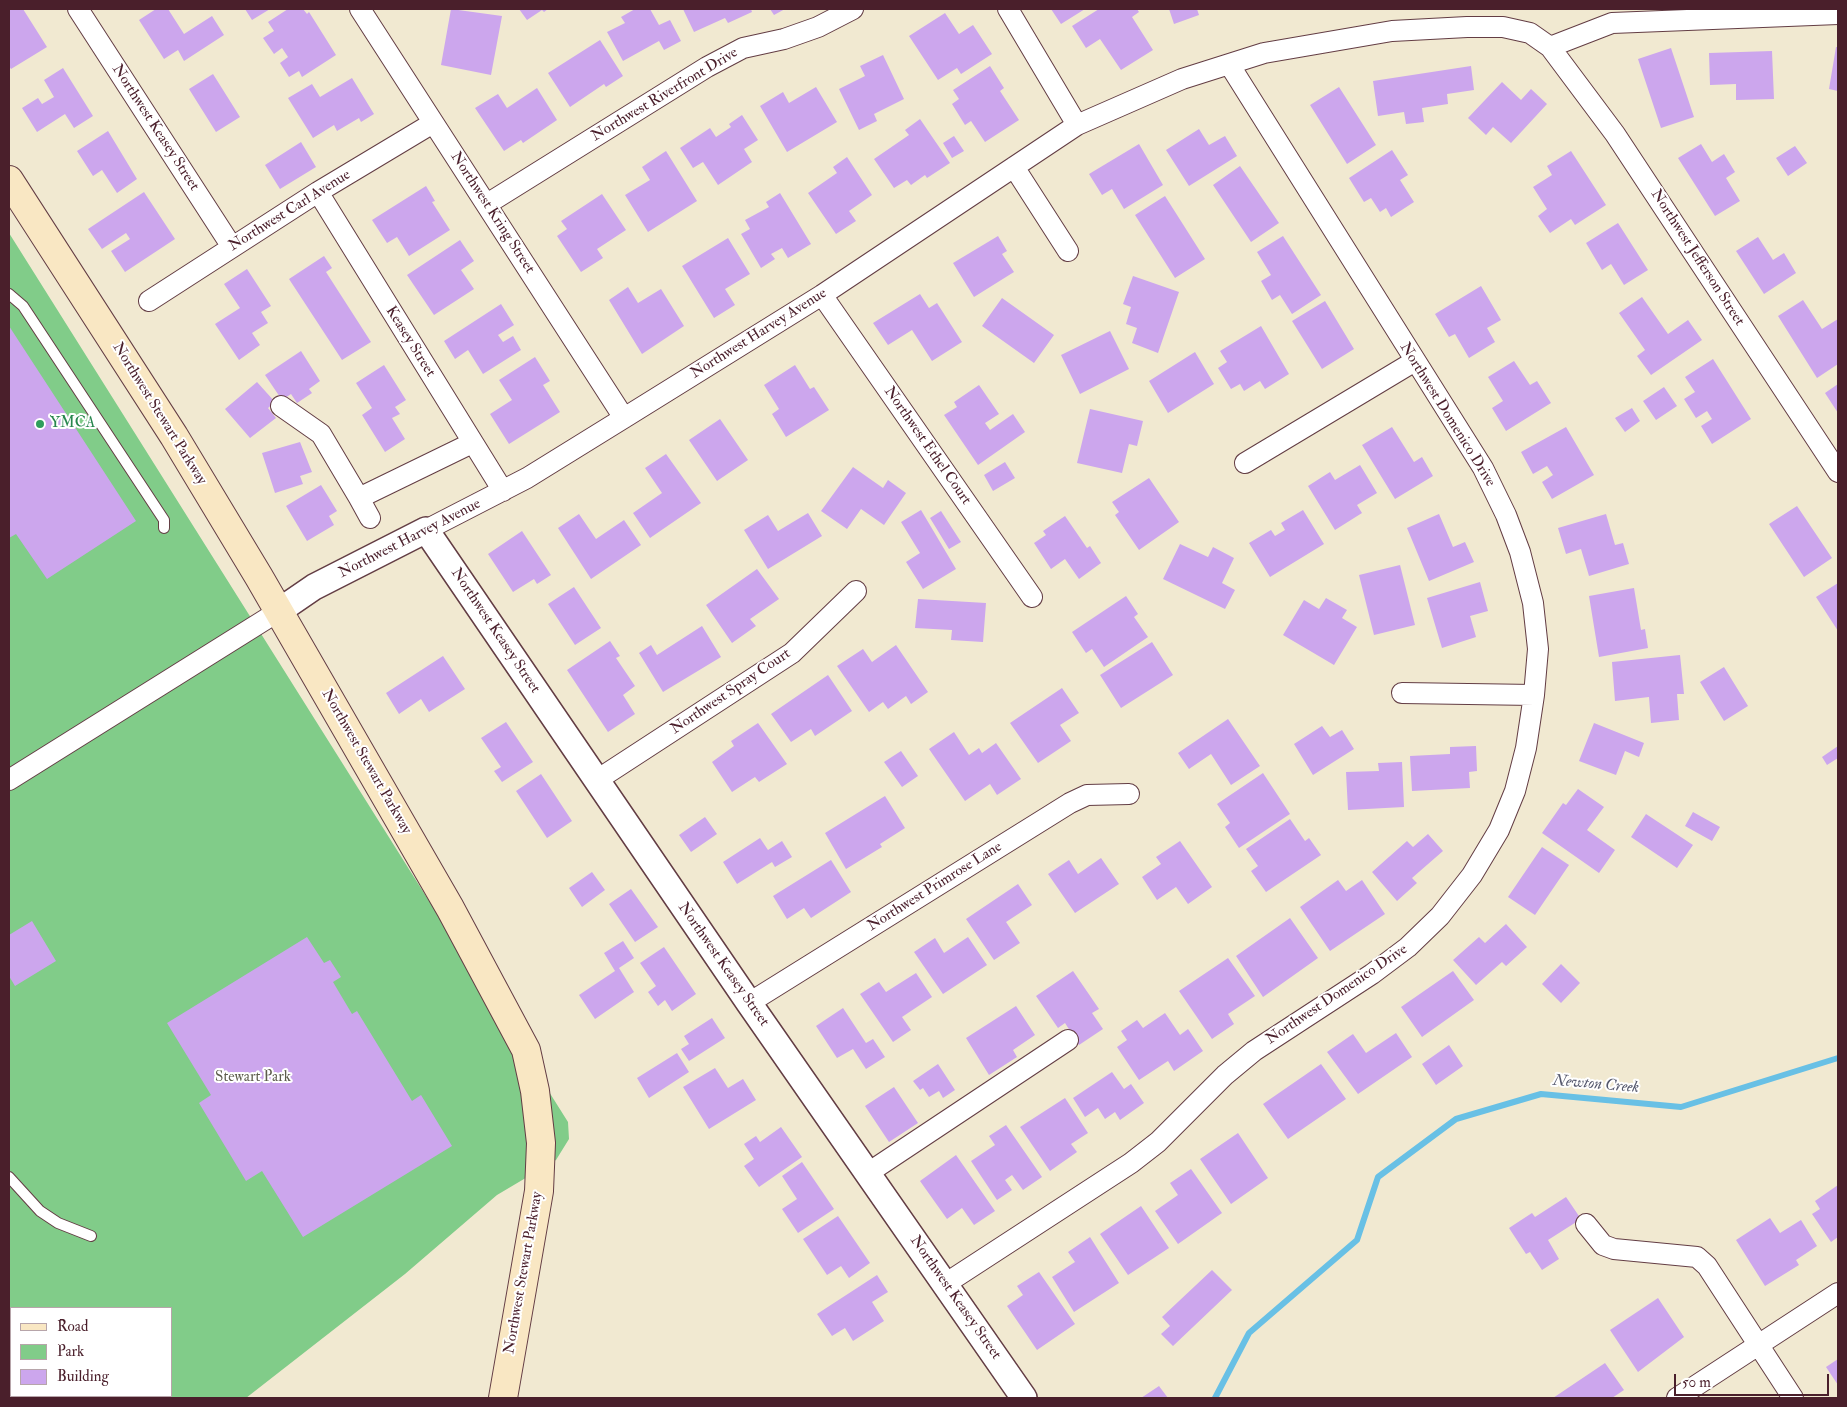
<!DOCTYPE html>
<style>
body{margin:0}
#map{position:relative;width:1847px;height:1407px;overflow:hidden;background:#f1e9d1;font-family:"IM FELL Double Pica",serif}
canvas{display:block}
.frame{position:absolute;inset:0;border:10px solid #4a1f2b;pointer-events:none}
.legend{position:absolute;left:10px;top:1307px;width:162px;height:90px;box-sizing:border-box;background:#fff;border:1px solid #b7a5aa;margin:0;padding:6px 9px;list-style:none;font-size:15px;color:#4a1f2b}
.legend li{display:flex;align-items:center;gap:10px;height:25px}
.legend b{width:25px;border:1px solid #b7a5aa}
.scale{position:absolute;left:1674px;top:1374px;width:155px;height:22px;box-sizing:border-box;border:2px solid #4a1f2b;border-top:0;padding-left:6px;font-size:15px;line-height:18px;white-space:nowrap;color:#4a1f2b;-webkit-text-stroke:4px #fff;paint-order:stroke}
</style>
<div id="map">
<canvas width="1847" height="1407"></canvas>
<div class="frame"></div>
<ul class="legend">
<li><b style="height:6px;background:#f9e7c3"></b>Road</li>
<li><b style="height:14px;background:#81cc89"></b>Park</li>
<li><b style="height:14px;background:#cca6ed"></b>Building</li>
</ul>
<div class="scale">50 m</div>
</div>
<script>
const g = document.querySelector('canvas').getContext('2d');
g.lineJoin = 'round';
function paint(path, color) {
  g.fillStyle = color;
  g.fill(path, 'evenodd');
}
function toPath(rows) {
  const path = new Path2D();
  for (const r of rows) {
    path.moveTo(r[0], r[1]);
    for (let i = 2; i < r.length; i += 2) path.lineTo(r[i], r[i + 1]);
  }
  return path;
}
function trace(path, color, width, dash) {
  g.strokeStyle = color;
  g.lineWidth = width;
  g.lineCap = dash ? 'butt' : 'round';
  g.setLineDash(dash || []);
  g.stroke(path);
}
function label(font, color, halo, rows, align = 'center') {
  g.font = font + ' "IM FELL Double Pica",serif';
  g.lineWidth = 4;
  g.setLineDash([]);
  g.textBaseline = 'middle';
  g.strokeStyle = halo;
  g.fillStyle = color;
  for (const [text, x, y, turn = 0] of rows) {
    g.save();
    g.translate(x, y);
    g.rotate((+turn || 0) * Math.PI / 180);
    g.textAlign = isNaN(turn) ? turn : align;
    if (halo) g.strokeText(text, 0, 0);
    g.fillText(text, 0, 0);
    g.restore();
  }
}
const green = toPath([
 [9,233,568,1122,569,1139,556,1160,497,1195,405,1274,246,1398,9,1398],
 [11,1308,171,1308,171,1396,11,1396]
]);
const stream = toPath([
 [1215,1398,1249,1333,1357,1240,1378,1177,1456,1119,1541,1094,1681,1107,1838,1058]
]);
const building = toPath([
 [9,9,23,9,47,47,11,69,9,66],
 [156,9,168,9,184,34,212,16,224,35,184,61,178,50,164,59,139,20],
 [245,9,270,9,252,20],
 [288,9,303,9,307,14,309,12,336,55,302,77,299,71,289,77,280,63,288,57,282,48,274,54,263,38,274,31,268,22],
 [451,9,502,16,491,75,441,65],
 [519,9,548,9,544,12,542,10,527,20],
 [635,9,650,9,659,25,670,20,681,41,664,50,659,41,623,61,607,32,625,23,621,17],
 [683,9,751,9,752,12,728,23,725,18,694,32],
 [770,9,785,9,774,15],
 [1051,9,1085,9,1061,24],
 [1099,9,1137,9,1139,12,1132,17,1153,50,1121,70,1100,39,1086,48,1072,26],
 [1169,9,1197,9,1199,15,1174,24],
 [945,13,959,34,973,25,992,54,961,74,957,68,938,80,909,36],
 [600,40,623,76,606,87,604,84,570,107,548,73],
 [1836,47,1838,47,1838,91,1829,89],
 [1671,48,1694,117,1661,128,1638,59],
 [1772,51,1774,99,1736,100,1736,84,1710,85,1709,53],
 [883,55,904,99,874,114,877,121,859,130,839,89,865,76,860,66],
 [990,66,1004,88,1000,91,1019,120,985,142,971,121,965,125,952,104,959,99,953,90],
 [1471,66,1474,90,1447,94,1448,104,1422,108,1424,122,1406,124,1404,112,1378,116,1373,81],
 [63,68,93,116,74,128,65,114,37,132,22,108,38,98,42,104,54,97,44,80],
 [213,74,240,117,216,132,189,89],
 [352,78,374,114,361,122,359,118,337,131,334,125,313,138,288,98,312,84,320,97],
 [1502,82,1521,100,1531,89,1547,104,1511,143,1493,127,1486,135,1468,118],
 [816,87,837,122,787,152,760,106,783,92,789,103],
 [1339,87,1376,145,1347,164,1310,105],
 [537,88,557,120,523,143,521,140,504,151,475,108,498,94,507,108],
 [742,115,758,140,744,149,752,162,718,185,703,162,693,168,680,148,710,128,716,137,731,127,729,124],
 [920,119,950,163,927,178,925,175,911,185,907,180,894,188,874,159,909,135,905,130],
 [1199,129,1209,145,1225,136,1237,156,1189,186,1166,150],
 [108,131,137,179,117,193,102,170,93,176,77,151],
 [954,136,964,151,952,158,943,143],
 [301,142,316,167,280,189,265,165],
 [1139,144,1163,185,1124,209,1112,189,1102,195,1089,174],
 [1701,144,1712,162,1724,154,1735,172,1726,178,1740,201,1715,216,1678,158],
 [1795,146,1807,163,1788,176,1776,158],
 [1392,150,1408,175,1400,180,1414,202,1391,217,1386,208,1380,212,1371,198,1364,202,1349,178],
 [666,151,697,201,648,232,625,195,650,180,642,167],
 [1571,151,1606,205,1575,225,1571,219,1550,233,1538,216,1547,209,1533,187,1552,175,1547,166],
 [847,157,872,195,849,211,856,221,836,234,808,193,837,173,833,167],
 [1240,166,1279,223,1251,242,1213,185],
 [426,186,435,201,432,202,450,230,409,256,397,237,387,243,372,220],
 [144,192,175,239,125,272,111,251,130,239,126,233,102,249,88,229],
 [780,193,811,244,788,258,782,248,771,254,775,259,761,268,741,234,750,229,745,220,769,207,766,202],
 [602,194,626,230,597,249,603,258,581,272,557,236,567,229,561,221],
 [1165,196,1205,259,1175,278,1135,215],
 [1618,223,1648,270,1624,285,1611,264,1602,270,1586,243],
 [998,236,1007,251,1002,254,1014,272,974,297,953,263],
 [1283,236,1321,295,1292,314,1280,295,1272,300,1261,281,1271,275,1257,252],
 [1758,237,1773,260,1784,253,1796,273,1764,294,1736,251],
 [728,238,750,274,725,289,735,305,714,318,682,266],
 [460,240,474,261,461,270,474,289,434,315,407,275],
 [324,256,332,268,326,272,371,342,342,360,289,279],
 [247,269,271,306,261,312,268,323,252,333,260,345,239,360,215,324,240,308,224,284],
 [1133,276,1179,292,1158,353,1132,343,1137,328,1126,324,1131,307,1123,304],
 [1481,286,1501,320,1487,328,1495,342,1469,358,1455,334,1449,337,1435,314],
 [628,287,638,303,661,289,684,326,642,354,609,300],
 [920,294,929,308,937,303,962,342,932,361,912,330,888,345,873,323],
 [1642,297,1668,334,1688,320,1702,340,1651,375,1637,356,1645,350,1619,313],
 [1002,298,1054,335,1034,363,982,326],
 [1803,300,1822,329,1838,319,1838,364,1817,378,1778,316],
 [1325,301,1354,349,1322,369,1292,321],
 [501,304,514,325,498,335,503,342,513,336,521,350,483,374,468,350,455,359,444,341],
 [9,326,136,521,47,579,16,534,9,538],
 [1261,326,1289,374,1265,389,1260,381,1244,391,1240,384,1231,389,1218,368,1227,362,1220,351],
 [1110,331,1129,369,1080,394,1061,355],
 [301,351,320,381,309,389,312,393,297,403,291,394,282,400,265,375],
 [1195,352,1214,384,1168,413,1149,381],
 [535,357,550,381,543,385,560,412,509,444,490,414,512,400,499,380],
 [1713,359,1751,419,1712,444,1701,426,1712,419,1707,411,1696,418,1684,399,1695,392,1685,377],
 [1514,361,1530,385,1537,381,1551,403,1506,431,1492,408,1503,401,1488,377],
 [384,365,406,400,395,407,400,414,392,418,405,439,385,452,362,415,372,408,356,383],
 [795,365,810,389,814,387,829,410,786,437,772,414,779,409,764,385],
 [257,382,275,402,268,408,276,418,250,438,225,409],
 [1838,384,1838,413,1825,393],
 [979,385,999,414,985,423,990,430,1013,414,1025,432,978,465,944,415,957,407,954,402],
 [1664,387,1677,406,1656,420,1643,401],
 [1632,408,1640,421,1625,432,1615,418],
 [1090,409,1143,421,1137,446,1129,444,1122,473,1077,463],
 [720,419,748,460,717,481,689,440],
 [1392,427,1414,462,1422,457,1433,476,1395,499,1362,445],
 [1566,427,1594,475,1552,499,1542,482,1553,475,1547,466,1533,474,1521,452],
 [300,442,312,472,300,476,303,484,275,493,262,453],
 [666,454,701,503,650,538,633,513,662,493,645,468],
 [1005,462,1015,478,993,491,984,475],
 [1360,465,1377,493,1357,505,1362,513,1335,530,1308,486,1330,472,1335,480],
 [853,467,883,488,888,480,906,493,884,525,861,509,847,529,821,511],
 [1149,478,1179,522,1139,550,1115,515,1119,512,1112,502],
 [321,485,337,511,329,516,334,525,307,541,286,506],
 [1797,506,1832,558,1804,577,1769,524],
 [921,510,956,569,923,589,906,562,920,553,901,522],
 [1303,510,1324,544,1270,577,1249,543,1271,530,1275,536,1285,530,1281,523],
 [941,511,961,542,949,549,930,518],
 [808,513,822,536,768,569,744,530,768,515,778,531],
 [579,514,596,539,624,520,641,545,591,579,558,528],
 [1439,514,1453,547,1465,542,1474,562,1429,581,1407,528],
 [1606,514,1615,545,1623,543,1629,564,1589,576,1581,549,1566,554,1558,528],
 [1065,516,1087,548,1090,546,1101,563,1079,579,1065,559,1051,569,1034,543,1046,535,1043,531],
 [522,531,551,575,537,584,534,579,513,592,488,554],
 [1180,544,1208,557,1213,547,1234,558,1222,583,1235,590,1225,609,1163,579],
 [1400,565,1415,625,1374,635,1359,575],
 [757,569,779,599,750,619,756,626,732,643,706,605],
 [1480,582,1488,611,1470,616,1476,637,1442,648,1427,598],
 [1838,583,1838,631,1816,597],
 [574,587,601,628,575,645,548,604],
 [1634,588,1641,630,1645,629,1648,648,1599,657,1589,596],
 [1126,596,1138,614,1134,617,1148,637,1104,667,1092,649,1086,653,1072,632],
 [1326,598,1347,610,1342,618,1357,627,1334,665,1283,635,1304,600,1319,609],
 [918,599,986,603,983,642,951,640,952,630,915,628],
 [702,626,721,657,663,692,639,653,651,645,657,655],
 [610,641,620,656,616,658,635,686,623,695,635,714,608,732,567,670],
 [1152,642,1173,675,1121,708,1100,675],
 [896,645,928,692,911,704,906,696,888,709,883,702,869,712,837,666,863,649,872,662],
 [1680,655,1684,694,1677,694,1679,720,1651,723,1649,697,1615,701,1612,662],
 [443,656,465,689,429,712,421,699,399,714,386,693],
 [1724,667,1748,706,1724,721,1700,682],
 [828,675,852,711,815,736,811,729,791,742,771,714],
 [1062,688,1079,713,1060,725,1071,741,1038,763,1010,723],
 [1228,719,1260,766,1231,785,1211,754,1189,769,1178,753],
 [506,722,533,762,502,782,494,771,501,767,481,738],
 [758,723,787,764,759,782,755,777,732,792,712,762,734,746,731,741],
 [1594,723,1644,743,1639,757,1625,751,1616,775,1579,761],
 [1322,726,1330,737,1342,730,1354,749,1313,775,1294,744],
 [954,732,969,755,979,748,982,753,996,743,1021,779,997,795,990,784,965,801,929,749],
 [1476,746,1477,771,1469,772,1470,788,1412,791,1410,756,1450,754,1450,747],
 [1838,746,1838,758,1827,765,1822,757],
 [901,751,918,776,902,787,884,762],
 [1402,762,1404,807,1348,810,1346,772,1379,771,1378,763],
 [1263,773,1290,814,1239,848,1225,827,1230,823,1217,804],
 [541,774,572,821,547,838,516,791],
 [1578,789,1604,807,1587,830,1615,850,1599,873,1542,833,1563,803,1566,805],
 [885,796,905,828,880,844,882,847,846,869,825,833],
 [1693,812,1720,827,1712,841,1685,826],
 [1646,814,1693,845,1677,868,1631,837],
 [705,817,717,834,691,852,679,835],
 [1290,819,1305,841,1309,838,1321,855,1266,892,1251,871,1258,866,1246,849],
 [1428,834,1443,851,1412,878,1417,883,1397,901,1372,872,1407,841,1413,847],
 [760,838,768,850,782,841,792,857,775,867,772,862,737,884,723,862],
 [1180,841,1212,887,1188,904,1176,887,1157,900,1142,877,1161,864,1156,857],
 [1542,847,1569,865,1535,915,1508,897],
 [1101,858,1119,884,1075,913,1048,874,1069,860,1078,874],
 [831,860,851,892,811,918,804,908,787,919,773,896],
 [592,872,605,890,582,907,569,888],
 [1338,880,1346,891,1362,880,1385,914,1330,951,1300,907],
 [1018,884,1032,905,1006,922,1020,943,994,960,966,919],
 [631,889,658,927,635,942,609,904],
 [1290,918,1318,958,1263,997,1236,956],
 [32,921,56,961,15,986,9,976,9,935],
 [1506,924,1527,947,1506,966,1502,962,1476,985,1453,960,1479,937,1485,943],
 [307,937,324,963,330,960,341,977,333,982,352,1014,357,1011,412,1101,421,1095,452,1146,303,1237,262,1171,246,1181,199,1103,211,1095,167,1023],
 [968,937,987,965,943,994,914,952,935,938,944,953],
 [623,941,634,958,619,968,634,992,595,1019,579,995,615,971,604,953],
 [664,947,696,994,672,1011,665,1000,658,1006,648,992,656,986,640,963],
 [1228,958,1255,996,1228,1014,1234,1024,1212,1039,1179,991],
 [1561,964,1580,983,1561,1003,1542,984],
 [1073,971,1099,1009,1092,1013,1103,1029,1079,1045,1065,1023,1058,1028,1036,996],
 [1453,971,1474,1000,1422,1037,1401,1007],
 [916,973,932,997,902,1017,911,1030,893,1042,860,994,879,982,886,992],
 [1016,1006,1035,1035,1013,1050,1017,1057,989,1075,966,1038],
 [843,1008,866,1043,873,1039,885,1057,866,1069,853,1049,837,1058,816,1026],
 [1165,1013,1180,1035,1188,1029,1203,1051,1174,1071,1168,1061,1139,1080,1117,1047,1127,1040,1121,1031,1137,1020,1143,1028],
 [712,1018,725,1038,689,1061,681,1049,689,1044,684,1036],
 [1396,1033,1412,1057,1358,1094,1327,1052,1353,1034,1366,1053],
 [1449,1045,1463,1066,1436,1085,1422,1064],
 [677,1053,689,1072,649,1098,637,1078],
 [938,1064,955,1090,943,1098,939,1091,929,1097,923,1088,920,1090,913,1081],
 [1321,1064,1346,1099,1288,1139,1263,1104],
 [715,1068,728,1088,743,1079,756,1100,709,1129,683,1087],
 [1112,1072,1124,1089,1131,1084,1144,1103,1120,1120,1115,1112,1105,1119,1098,1108,1085,1117,1073,1098],
 [894,1087,918,1123,889,1142,865,1106],
 [1065,1098,1088,1133,1071,1144,1077,1152,1050,1171,1020,1127],
 [1006,1125,1042,1177,1023,1190,1012,1175,1005,1180,1012,1190,997,1200,971,1161,995,1145,989,1136],
 [781,1127,802,1157,759,1187,744,1166,754,1159,744,1144,756,1136,760,1142],
 [1238,1133,1268,1178,1231,1204,1200,1159],
 [956,1155,995,1211,974,1225,962,1208,947,1219,920,1181],
 [802,1162,834,1209,798,1233,782,1209,797,1199,782,1176],
 [1191,1169,1222,1213,1178,1244,1155,1211,1178,1195,1170,1183],
 [1838,1185,1838,1237,1831,1242,1812,1214,1820,1209,1815,1201],
 [1566,1197,1581,1219,1548,1240,1559,1259,1542,1270,1530,1252,1526,1254,1509,1228,1532,1213,1535,1217],
 [1141,1206,1169,1248,1128,1275,1100,1234],
 [838,1216,870,1263,849,1278,841,1266,827,1275,803,1239],
 [1770,1218,1780,1233,1801,1220,1817,1246,1796,1260,1799,1265,1765,1286,1736,1240],
 [1090,1237,1119,1283,1074,1312,1052,1277,1075,1262,1068,1252],
 [1212,1270,1232,1290,1173,1346,1161,1334,1170,1326,1162,1317],
 [1039,1272,1075,1324,1037,1350,1007,1306,1023,1295,1017,1286],
 [877,1275,888,1292,872,1302,884,1321,853,1341,845,1328,832,1336,817,1314],
 [1658,1298,1684,1337,1638,1372,1610,1330],
 [1838,1359,1838,1385,1826,1367],
 [1605,1363,1624,1390,1612,1398,1553,1398],
 [1159,1386,1168,1398,1141,1398]
]);
const service = toPath([
 [9,294,23,306,164,520,164,528],
 [9,1177,40,1211,58,1223,91,1236]
]);
const minor = toPath([
 [78,9,232,247],
 [360,9,624,418],
 [1008,9,1077,125],
 [1550,47,1612,23,1838,14],
 [1014,167,1068,251],
 [318,192,503,491],
 [487,204,707,67,743,48,784,39,818,27,853,9],
 [822,295,1032,597],
 [149,301,318,192,433,123],
 [281,406,321,434,359,498,472,443],
 [1245,463,1415,361],
 [359,498,370,518],
 [426,530,527,478,624,418,822,295,1077,125,1182,79,1264,53,1392,31,1467,27,1503,27,1530,33,1550,47,1615,134,1838,472],
 [1402,693,1534,695],
 [9,780,279,611],
 [597,780,792,653,856,591],
 [749,1003,1070,803,1087,795,1129,794],
 [868,1173,1068,1040],
 [1586,1224,1603,1245,1614,1249,1697,1257,1707,1266,1793,1398],
 [945,1284,1131,1163,1158,1142,1225,1075,1254,1051,1372,974,1408,947,1440,916,1472,875,1499,830,1515,791,1526,748,1534,695,1538,649,1533,603,1520,552,1506,515,1483,468,1229,64],
 [1677,1398,1838,1293]
]);
const tertiary = toPath([
 [279,611,314,587,426,530,749,1003,1024,1398]
]);
const secondary = toPath([
 [9,180,174,436,259,577,450,908,526,1050,535,1091,541,1143,539,1191,503,1398]
]);
const markers = [
 [40,424,5,"#2e9e5b"]
];
const streetNames = [
 ["Northwest Riverfront Drive",665,95,-31],
 ["Northwest Keasey Street",155,128,57],
 ["Northwest Carl Avenue",290,211,-32],
 ["Northwest Kring Street",492,213,57],
 ["Northwest Jefferson Street",1697,258,57],
 ["Northwest Harvey Avenue",759,334,-32],
 ["Keasey Street",410,342,58],
 ["Northwest Stewart Parkway",159,414,58],
 ["Northwest Domenico Drive",1447,415,58],
 ["Northwest Ethel Court",927,446,55],
 ["Northwest Harvey Avenue",410,539,-27],
 ["Northwest Keasey Street",495,631,56],
 ["Northwest Spray Court",731,692,-34],
 ["Northwest Stewart Parkway",366,762,60],
 ["Northwest Primrose Lane",935,887,-32],
 ["Northwest Keasey Street",723,965,55],
 ["Northwest Domenico Drive",1337,995,-34],
 ["Northwest Stewart Parkway",524,1273,-80],
 ["Northwest Keasey Street",955,1298,55]
];
const leisureNames = [
 ["YMCA",50,424]
];
const parkNames = [
 ["Stewart Park",253,1078]
];
const waterNames = [
 ["Newton Creek",1596,1085,5]
];
paint(green, '#81cc89');
trace(stream, '#68c0e5', 6);
paint(building, '#cca6ed');
trace(service, '#633d44', 12);
trace(minor, '#633d44', 22);
trace(tertiary, '#633d44', 28);
trace(secondary, '#633d44', 30);
trace(service, '#fff', 10);
trace(minor, '#fff', 20);
trace(tertiary, '#fff', 25);
trace(secondary, '#f9e7c3', 28);
for (const [x, y, r, color] of markers) {
  const dot = new Path2D();
  dot.arc(x, y, r, 0, 2 * Math.PI);
  g.fillStyle = color;
  g.fill(dot);
  trace(dot, '#fff', 2);
}
label('15px', '#4a1f2b', '#fff', streetNames);
label('15px', '#27864d', '#fff', leisureNames, 'left');
label('15px', '#5d5c4c', '#fff', parkNames);
label('italic 16px', '#54576c', '#fff', waterNames);
</script>
